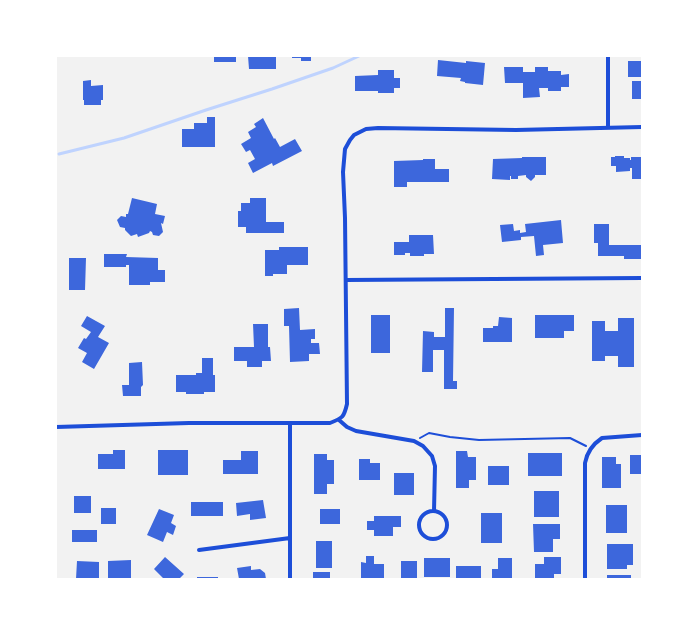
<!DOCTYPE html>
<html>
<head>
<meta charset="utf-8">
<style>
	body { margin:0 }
	#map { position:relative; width:698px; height:635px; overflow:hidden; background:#f2f2f2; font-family:Commissioner,sans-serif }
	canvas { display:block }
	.frame { position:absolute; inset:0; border:57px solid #fff; pointer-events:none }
</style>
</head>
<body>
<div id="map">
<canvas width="698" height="635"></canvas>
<div class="frame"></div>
</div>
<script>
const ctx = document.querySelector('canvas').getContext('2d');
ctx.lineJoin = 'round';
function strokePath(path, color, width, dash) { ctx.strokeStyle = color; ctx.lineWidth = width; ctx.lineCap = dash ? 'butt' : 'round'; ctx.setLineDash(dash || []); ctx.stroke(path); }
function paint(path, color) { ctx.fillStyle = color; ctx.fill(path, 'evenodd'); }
const stream = new Path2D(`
	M59 154 124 138 206 110 272 89 333 68 359 56`);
const building = new Path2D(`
	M214 56H236V62H214Z
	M248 56H276V69H249Z
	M292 56H311V61H301V58H292Z
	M438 60 466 63V61L485 63 483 85 465 83V82L460 81 461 78 437 76Z
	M628 61H642V77H628Z
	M504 67H523V72H535V67H548V71H561V75L569 74V87H561V91H548V88H539L540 97 523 98V83H505Z
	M378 70H394V78H400V88H394V93H378V91H355V76L378 75Z
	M91 80V86L103 85V100H101V105H84V100H83V81Z
	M632 81H642V99H632Z
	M207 117H215V147H182V129H194V123H207Z
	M263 118 274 139 275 138 280 147 295 139 302 151 273 166 272 163 253 173 248 163 255 159 250 150 246 152 241 144 251 138 248 132 256 127 254 124Z
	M615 156H624V158H630V160H631V157H642V179H632V168H630V171L616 172V166H611V157H615Z
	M522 157H546V175H535V177L531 181 526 177V175L518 176V179H511V176H510V180L492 179 493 159 522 158Z
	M423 159H435V169H449V182H407V187H394V161L423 160Z
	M132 198 157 204 155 214 165 216 163 224 161 223 163 232 159 236 153 235 152 232 150 231 149 233 138 237 137 234 131 236 125 230V228L120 227 117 220 121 216 126 217V214H128Z
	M250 198H266V222H284V233H246V227H238V211H241V203H250Z
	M561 220 563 243 543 245 544 255 536 256 534 236 521 237V240L502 242 500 225 513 224 514 231 520 230V233L526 232 525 224Z
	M594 224H609V245H642L641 259H624V256H598V243H594Z
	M409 235H433L434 254H424V256H410V253H405V255H394V242H409Z
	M279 247H308V265H287V274H273V276H265V250H279Z
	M104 254H127L126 257 158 258V270H165V282H150V285H129V265H126V267H104Z
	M69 258H86L85 290H69Z
	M299 308 300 330 315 329V339H311V343H319L320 354H309V361L290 362 289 326H284V309Z
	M445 308H454L453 381H457V389H444V350H433V372H422L423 331 434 332V337H445Z
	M371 315H390V353H371Z
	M535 315H574V331H564V338H535Z
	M87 316 105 326 98 337 109 343 94 369 82 362 87 353 78 348 84 338 86 339 91 332 81 326Z
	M499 317 512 318V342H483V328H493V326H498Z
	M618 318H634V367H618V356H605V361H592V321H605V331H618Z
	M253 324H268V347H270L271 361H262V367H247V361H234V347H254Z
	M202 358H213V375H215V392H204V394H186V392H176V375H196V373H202Z
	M142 362 143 385 141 387V396H123L122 385H129V363Z
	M113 450H125V469H98V454H113Z
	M158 450H188V475H158Z
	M241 451H258V474H223V460H241Z
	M456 451H467L468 457H476V480H469V488H456Z
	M528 453H562V476H528Z
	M314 454H327V460H334V484H327V494H314Z
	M630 455H642V474H630Z
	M602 457H616V464H621V488H602Z
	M359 459H370V463H380V480H359Z
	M488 466H509V485H488Z
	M394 473H414V495H394Z
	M534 491H559V517H534Z
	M74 496H91V513H74Z
	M263 500 266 518 250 520V514L237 516 236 503Z
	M191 502H223V516H191Z
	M606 505H627V533H606Z
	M101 508H116V524H101Z
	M159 509 174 515 171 523 176 526 173 535 167 532 163 542 147 535Z
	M320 509H340V524H320Z
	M481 513H502V543H481Z
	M374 516H401V527H393V536H374V530H367V521H374Z
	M533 524H560V539H553V552H534Z
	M72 530H97V542H72Z
	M316 541H332V568H316Z
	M607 544H633V565H627V569H607Z
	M366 556H374V564H384V579H361V562L366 563Z
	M165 557 184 574 179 579H164L154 569Z
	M544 557H561V574H554V579H535V564H544Z
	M424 558H450V577H424Z
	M498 558H512V579H492V569H498Z
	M131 560V578H108V561Z
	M77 561 99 562V579H76Z
	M401 561H417V579H401Z
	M251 566V570L260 569 265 573 266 579H239L237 568Z
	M456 566H481V579H456Z
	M313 572H330V579H313Z
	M607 575H631V579H607Z
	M197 577H218V579H197Z`);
const path = new Path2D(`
	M420 438 429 433 450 437 479 440 570 438 586 446`);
const minor = new Path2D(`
	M608 56V128
	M346 280 642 278
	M339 420 347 427 356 431 414 441 423 446 432 456 435 466 434 511
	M290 423V579
	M56 427 189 423H330C343 418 344 417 347 404L345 218 343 172 345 149 350 140 354 135 366 129 378 128 516 130 642 127
	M419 525a14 14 0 1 1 28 0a14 14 0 1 1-28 0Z
	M199 550 290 538
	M585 579V463C587 452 593 444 602 438L642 435`);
strokePath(stream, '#bfd3fe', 3);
paint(building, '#3d67dc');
strokePath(path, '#1d4ed8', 2);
strokePath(minor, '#1d4ed8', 4);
</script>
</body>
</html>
